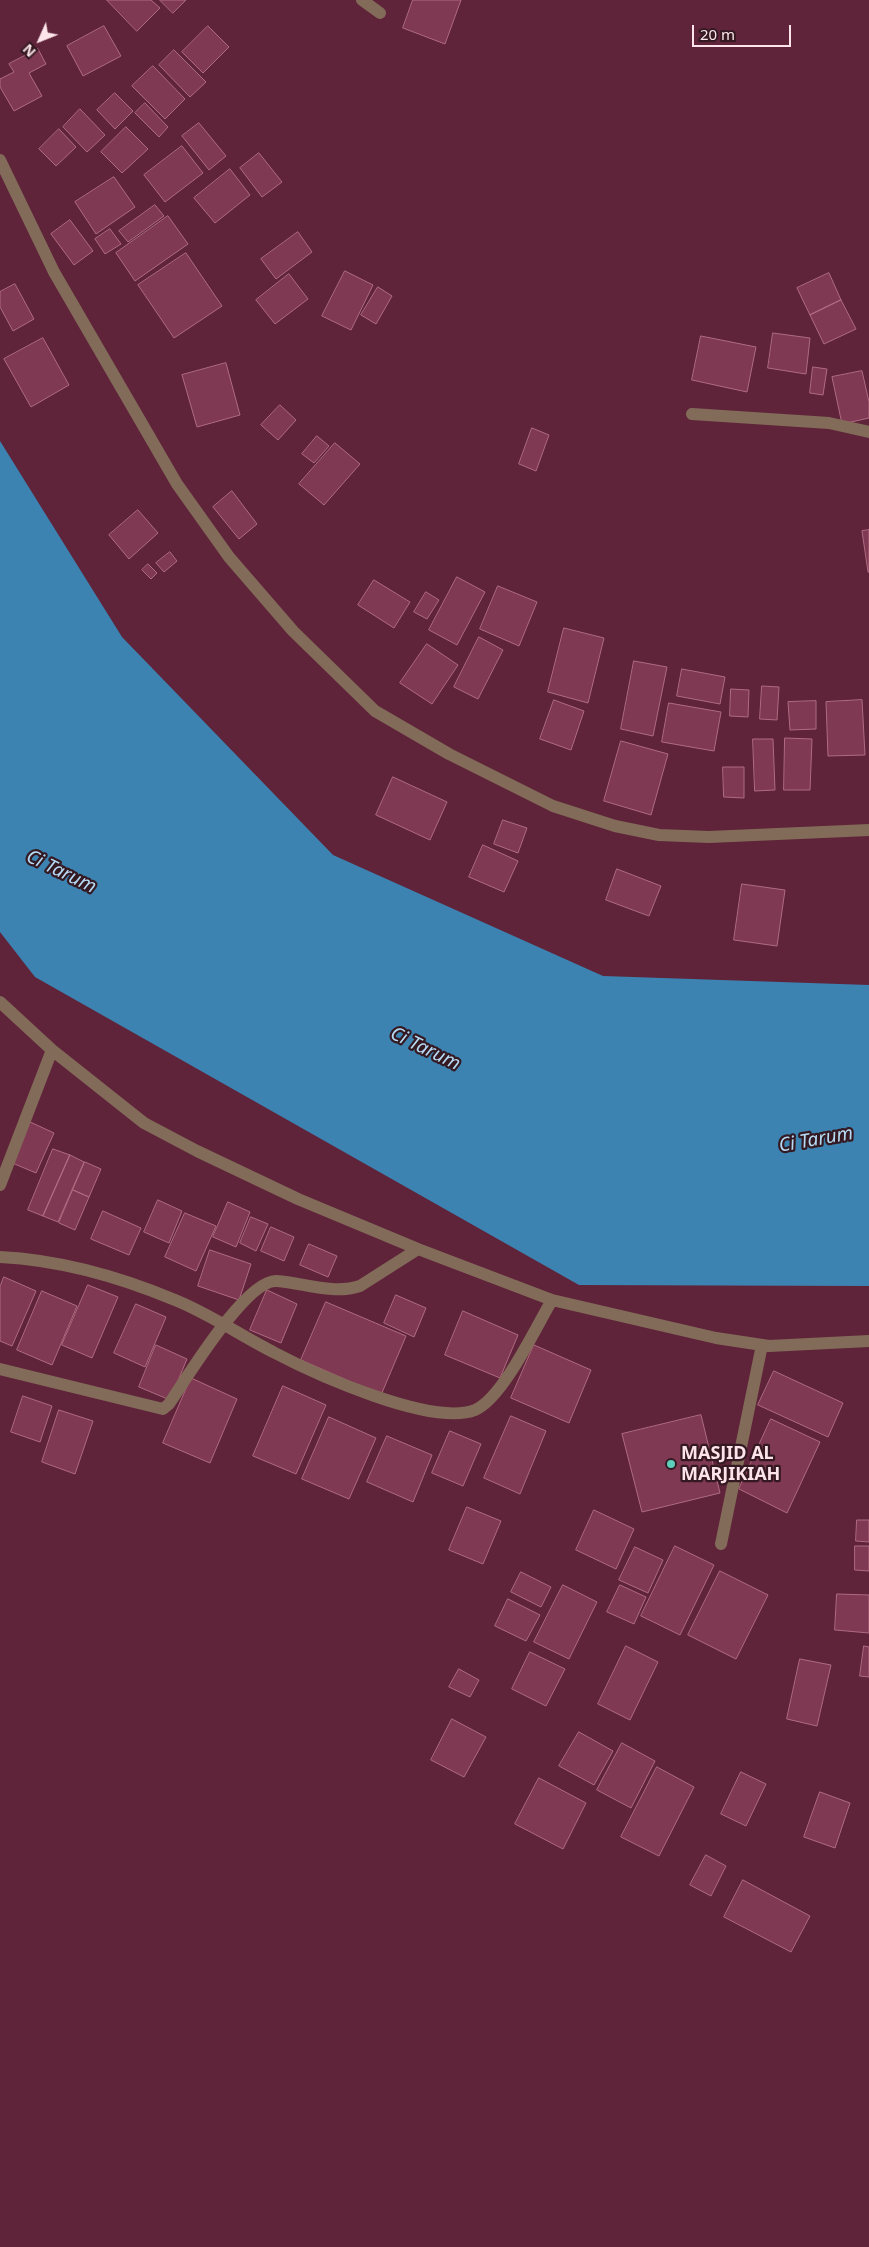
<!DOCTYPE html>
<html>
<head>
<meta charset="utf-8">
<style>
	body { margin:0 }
	#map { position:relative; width:869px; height:2247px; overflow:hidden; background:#5f243a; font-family:"Noto Sans",sans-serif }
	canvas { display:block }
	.north { position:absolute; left:15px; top:15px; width:50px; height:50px; -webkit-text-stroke:4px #341922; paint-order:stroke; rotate:226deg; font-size:14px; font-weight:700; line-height:20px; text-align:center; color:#fce4ea }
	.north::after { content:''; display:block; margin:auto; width:18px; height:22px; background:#fce4ea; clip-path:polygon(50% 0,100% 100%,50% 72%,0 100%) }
	.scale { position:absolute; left:692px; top:25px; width:99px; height:22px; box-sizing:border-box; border:2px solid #fce4ea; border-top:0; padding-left:6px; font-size:15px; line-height:18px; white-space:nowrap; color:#fce4ea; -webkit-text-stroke:4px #341922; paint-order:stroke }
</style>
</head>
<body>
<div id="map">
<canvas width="869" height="2247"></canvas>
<div class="north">N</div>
<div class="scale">20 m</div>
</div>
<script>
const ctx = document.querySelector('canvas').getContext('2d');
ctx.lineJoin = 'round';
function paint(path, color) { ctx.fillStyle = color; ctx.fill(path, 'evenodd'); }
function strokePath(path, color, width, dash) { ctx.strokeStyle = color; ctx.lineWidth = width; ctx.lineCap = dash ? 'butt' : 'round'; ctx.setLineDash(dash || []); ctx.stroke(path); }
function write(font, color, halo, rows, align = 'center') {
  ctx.font = font + ' "Noto Sans",sans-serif'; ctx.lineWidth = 4.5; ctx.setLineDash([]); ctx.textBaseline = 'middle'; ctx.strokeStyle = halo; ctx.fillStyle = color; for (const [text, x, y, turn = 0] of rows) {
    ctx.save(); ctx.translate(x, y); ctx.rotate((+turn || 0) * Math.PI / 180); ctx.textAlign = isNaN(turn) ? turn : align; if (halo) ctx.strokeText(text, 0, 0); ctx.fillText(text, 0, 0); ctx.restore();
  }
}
const water = new Path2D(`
	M0 441 122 637 333 855 603 976 869 985V1286L579 1285 35 977 0 932Z`);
const building = new Path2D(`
	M107 0H151L160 8 137 31Z
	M160 0H186L173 13Z
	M413 0H461L445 44 403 28Z
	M104 26 121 56 83 76 67 46Z
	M208 26 229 47 203 73 182 52Z
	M38 49 46 64 29 73 42 96 14 111 0 87V79L14 72 9 64Z
	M174 50 206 82 190 97 159 65Z
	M153 66 185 99 165 119 132 86Z
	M115 93 133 111 115 129 97 110Z
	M145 103 168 127 159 137 135 113Z
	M80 109 105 135 87 152 63 127Z
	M199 123 226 156 209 170 182 136Z
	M126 127 148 149 122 173 101 152Z
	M59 129 76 147 56 166 39 149Z
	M182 146 203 173 165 202 144 175Z
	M259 153 282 182 262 197 240 168Z
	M230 169 250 195 215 223 194 198Z
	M114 177 135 207 96 234 75 202Z
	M155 205 164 216 128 242 119 231Z
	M168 216 188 244 135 281 116 253Z
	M70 220 93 251 74 265 51 234Z
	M110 229 121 244 105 254 95 239Z
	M298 232 312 252 276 279 261 259Z
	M186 253 222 306 174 338 138 285Z
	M345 271 373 285 351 330 322 316Z
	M829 273 841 300 810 315 797 288Z
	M289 274 308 299 275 324 256 300Z
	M15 284 34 319 13 331 0 307V292Z
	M378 287 392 296 376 324 361 315Z
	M841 300 856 329 824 344 810 315Z
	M773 333 810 338 806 374 768 368Z
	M701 336 756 347 747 392 692 380Z
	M43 338 69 385 31 407 4 359Z
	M226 363 240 415 197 427 182 375Z
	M813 367 827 369 823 395 810 393Z
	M862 371 869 402V418L842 424 832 377Z
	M280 405 296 420 278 440 261 425Z
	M532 428 549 435 536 471 519 464Z
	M317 436 329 446 314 463 302 454Z
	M335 443 360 464 324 505 299 484Z
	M232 491 257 524 239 539 213 507Z
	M138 510 158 533 129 559 109 535Z
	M869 530V572H868L862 531Z
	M170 552 177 561 164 572 156 563Z
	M148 564 157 573 151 579 142 570Z
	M457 577 485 592 457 645 429 630Z
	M374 580 410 602 394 628 358 605Z
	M498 586 537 602 519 646 480 629Z
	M426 592 439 600 427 619 414 612Z
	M564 628 604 638 588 703 548 692Z
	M479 637 503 650 478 699 454 687Z
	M427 644 458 665 432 704 400 683Z
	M634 661 667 667 653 736 621 729Z
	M682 669 725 677 720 704 677 696Z
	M762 686 779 687 777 720 760 719Z
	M731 689 749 690 748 717 730 716Z
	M554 700 584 711 571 750 540 739Z
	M862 700 865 755 828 756 826 702Z
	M816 701V729L790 730 788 702Z
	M669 703 721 712 714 751 662 742Z
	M785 738 812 739 810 790H784Z
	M753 739H773L775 790 755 791Z
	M621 741 668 754 651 815 604 801Z
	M723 767H744V798L724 797Z
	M393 777 447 802 430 840 376 815Z
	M503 820 527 828 518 853 494 844Z
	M483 845 518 861 504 892 469 877Z
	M617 869 661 886 649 916 606 900Z
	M742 884 785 890 777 946 734 940Z
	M28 1121 54 1133 36 1173 10 1162Z
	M53 1149 70 1155 43 1216 28 1210Z
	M70 1155 84 1162 58 1222 43 1216Z
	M85 1162 101 1169 89 1197 73 1190Z
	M73 1190 89 1197 75 1230 59 1223Z
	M158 1200 182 1211 169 1243 144 1232Z
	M228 1202 250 1212 236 1247 213 1237Z
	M103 1211 141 1228 129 1255 91 1239Z
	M185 1213 216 1226 196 1271 165 1257Z
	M251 1217 268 1224 256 1251 240 1243Z
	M271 1227 294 1237 284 1261 261 1251Z
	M309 1244 337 1256 328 1277 300 1265Z
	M210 1250 251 1264 239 1300 198 1286Z
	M4 1277 36 1291 12 1346 0 1341V1287Z
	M88 1285 118 1297 92 1358 62 1345Z
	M267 1290 297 1304 281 1343 250 1330Z
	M42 1291 77 1306 52 1365 17 1350Z
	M396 1295 426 1308 414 1337 384 1323Z
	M326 1302 406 1336 381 1395 301 1360Z
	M136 1304 166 1317 145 1367 114 1353Z
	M463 1311 518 1335 500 1378 445 1355Z
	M156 1345 187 1359 170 1400 139 1387Z
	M534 1345 591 1370 569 1423 511 1398Z
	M774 1371 843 1403 828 1437 758 1405Z
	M191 1378 237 1399 210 1463 163 1443Z
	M283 1386 326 1405 296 1474 253 1456Z
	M23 1396 52 1406 40 1442 11 1432Z
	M59 1410 93 1421 75 1474 42 1462Z
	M701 1415 720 1493 642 1512 622 1434Z
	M511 1416 546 1431 520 1494 484 1478Z
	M329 1417 376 1438 349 1499 302 1479Z
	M771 1419 820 1442 787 1513 739 1489Z
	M450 1431 481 1444 463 1486 432 1473Z
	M387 1436 432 1455 413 1502 367 1482Z
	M467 1507 501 1521 483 1564 449 1550Z
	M594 1510 634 1529 616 1569 576 1550Z
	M857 1520H869V1542L856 1541Z
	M675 1546 714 1565 680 1635 641 1616Z
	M855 1546H869V1571L855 1570Z
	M635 1547 663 1560 648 1593 619 1580Z
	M720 1571 768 1595 736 1659 688 1635Z
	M521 1572 551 1587 541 1607 511 1592Z
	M563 1585 597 1602 569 1659 534 1642Z
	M620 1585 646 1597 634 1624 607 1612Z
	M837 1594 869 1595V1633L835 1630Z
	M508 1599 540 1615 526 1641 495 1626Z
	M626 1646 658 1662 630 1720 598 1704Z
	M864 1646 869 1647V1677L860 1676Z
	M530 1652 565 1669 546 1706 512 1689Z
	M800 1659 831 1665 817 1726 787 1719Z
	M459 1669 479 1680 470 1697 449 1687Z
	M452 1719 486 1737 464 1777 431 1760Z
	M579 1732 613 1751 594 1785 559 1766Z
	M622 1743 655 1761 631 1808 597 1790Z
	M657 1767 694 1787 659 1856 621 1837Z
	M741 1772 766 1784 746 1826 721 1814Z
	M539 1778 586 1803 563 1849 515 1824Z
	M820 1792 850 1803 835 1848 804 1837Z
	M706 1855 726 1866 711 1896 690 1885Z
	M743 1880 810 1916 791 1952 724 1917Z`);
const minor = new Path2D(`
	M362 0 380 13
	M0 160 54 272 177 484 229 557 293 631 375 711 449 754 553 806 615 826 659 835 709 837 869 830
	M692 414 829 423 869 432
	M0 1002 52 1050 144 1123 197 1151 298 1199 418 1249 552 1300 716 1338 769 1346 869 1341
	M0 1185 52 1050
	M0 1257C60 1260 120 1277 175 1300 210 1314 241 1336 275 1353 315 1374 432 1427 475 1410 503 1398 536 1327 552 1300
	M0 1369 163 1409 169 1404C186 1379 247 1278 277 1281 304 1283 333 1295 360 1286L418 1249
	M721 1544 762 1345`);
const markers = [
	[671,1464,5,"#5cceba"]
];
const poiNames = [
	["MASJID AL",681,1454],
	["MARJIKIAH",681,1475]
];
const waterNames = [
	["Ci Tarum",61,872,26],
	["Ci Tarum",425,1049,26],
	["Ci Tarum",816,1140,-10]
];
paint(water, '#3d83b1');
paint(building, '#7f3952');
strokePath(building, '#af6b80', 1);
strokePath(minor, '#836b59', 12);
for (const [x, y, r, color] of markers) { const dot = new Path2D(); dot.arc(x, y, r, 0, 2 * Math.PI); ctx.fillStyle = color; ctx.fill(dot); strokePath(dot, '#341922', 2); }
write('bold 18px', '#fce4ea', '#341922', poiNames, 'left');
write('italic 19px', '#b6daf3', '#341922', waterNames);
</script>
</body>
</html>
